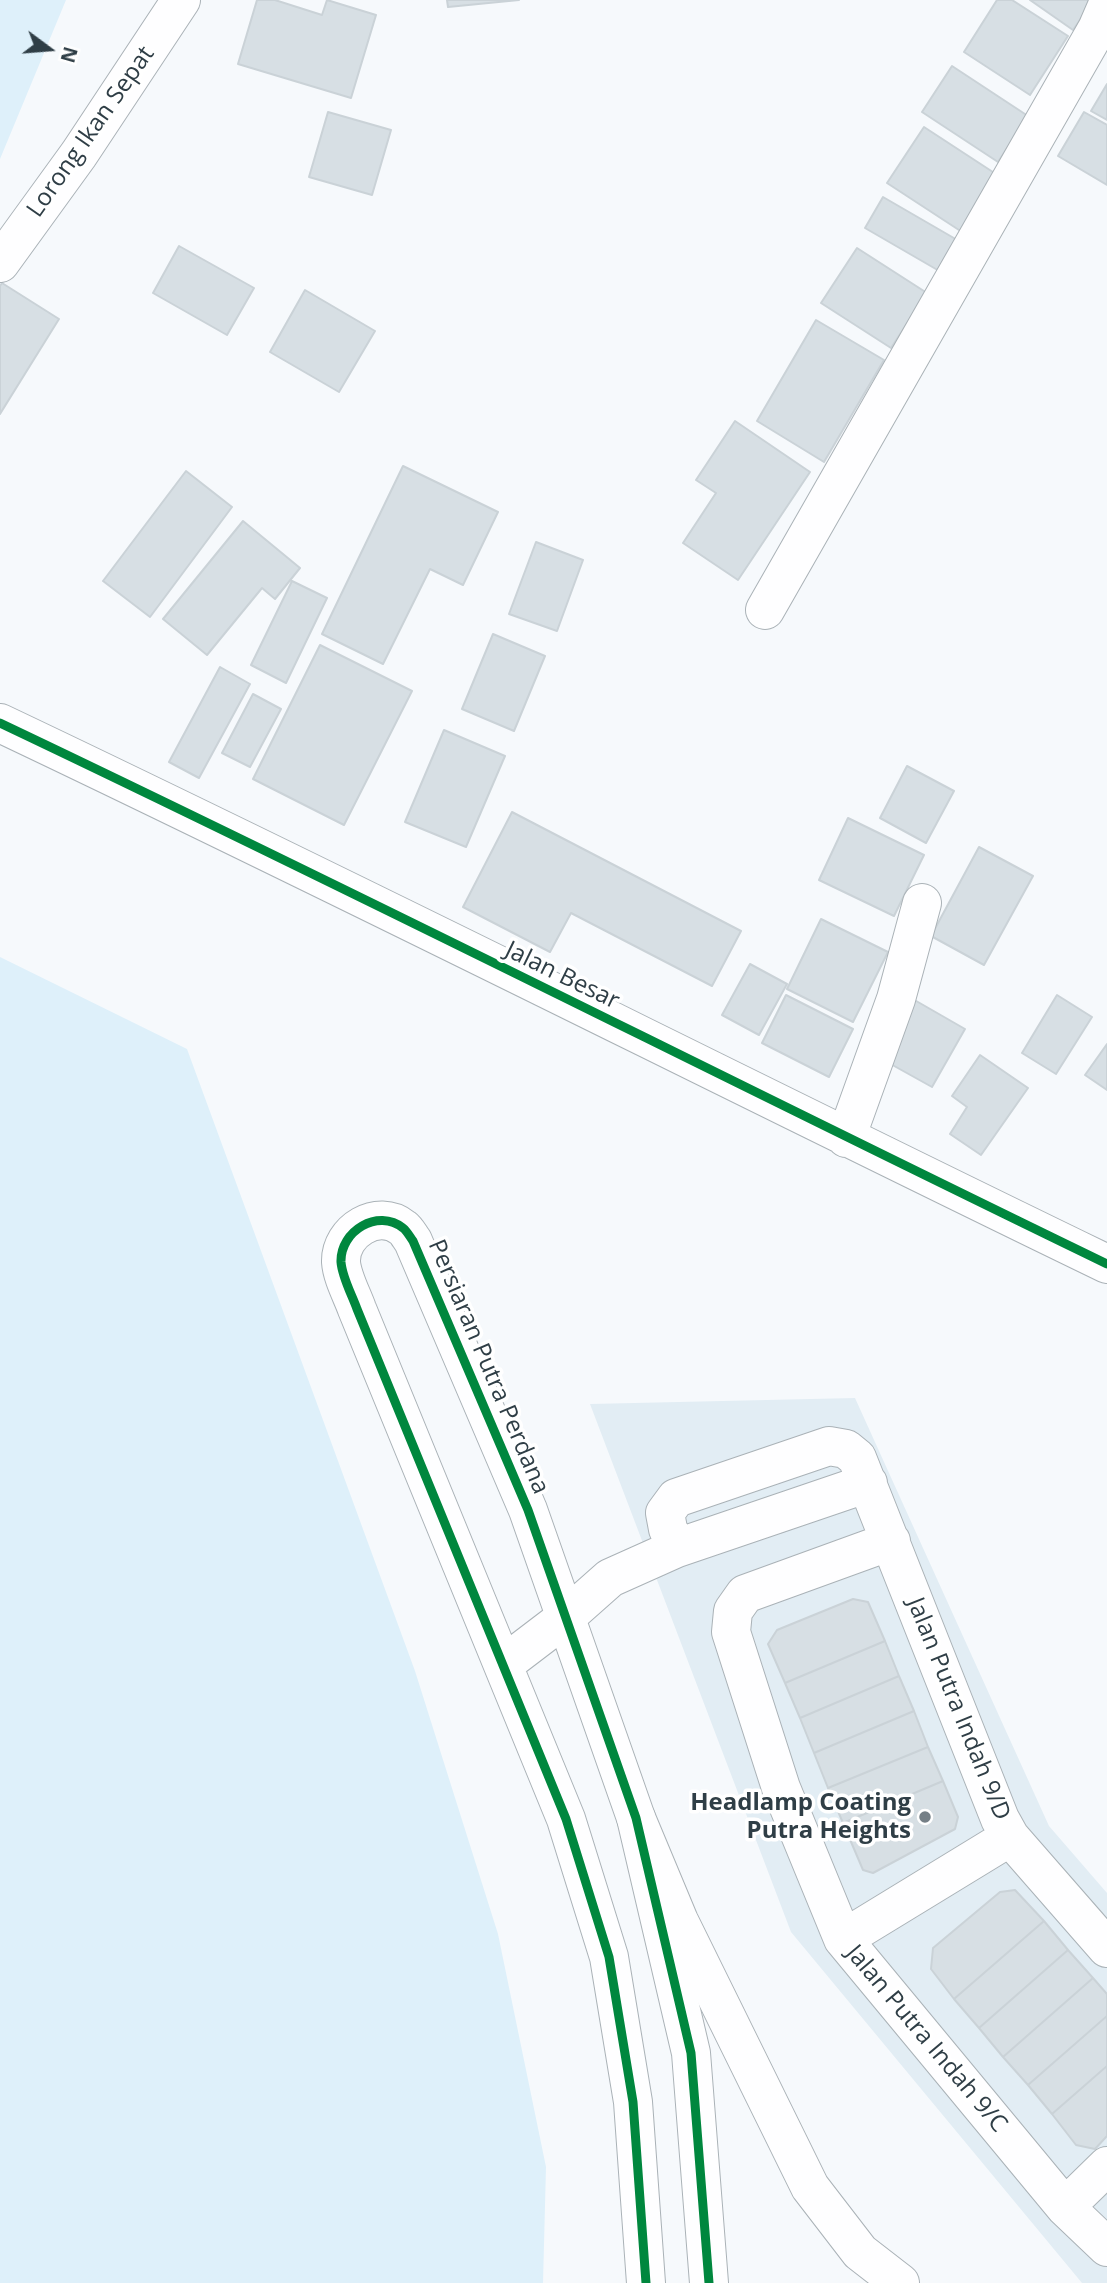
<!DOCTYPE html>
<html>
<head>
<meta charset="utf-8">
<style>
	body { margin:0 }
	#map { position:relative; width:1107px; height:2283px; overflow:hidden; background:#f6f9fc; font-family:"Open Sans",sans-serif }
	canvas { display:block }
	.north { position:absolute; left:14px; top:14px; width:70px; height:70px; -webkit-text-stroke:5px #fff; paint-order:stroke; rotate:106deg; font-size:19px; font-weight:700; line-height:28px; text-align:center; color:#2f3e46 }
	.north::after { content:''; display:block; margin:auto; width:24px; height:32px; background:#2f3e46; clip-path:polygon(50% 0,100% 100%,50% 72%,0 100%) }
</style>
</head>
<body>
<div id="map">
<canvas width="1107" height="2283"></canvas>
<div class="north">N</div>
</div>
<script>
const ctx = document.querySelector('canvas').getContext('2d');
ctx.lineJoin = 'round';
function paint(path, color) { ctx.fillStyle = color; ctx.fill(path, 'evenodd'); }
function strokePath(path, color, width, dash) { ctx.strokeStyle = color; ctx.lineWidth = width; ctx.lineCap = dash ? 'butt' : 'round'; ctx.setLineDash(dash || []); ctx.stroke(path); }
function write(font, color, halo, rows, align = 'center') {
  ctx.font = font + ' "Open Sans",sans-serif'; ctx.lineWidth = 7; ctx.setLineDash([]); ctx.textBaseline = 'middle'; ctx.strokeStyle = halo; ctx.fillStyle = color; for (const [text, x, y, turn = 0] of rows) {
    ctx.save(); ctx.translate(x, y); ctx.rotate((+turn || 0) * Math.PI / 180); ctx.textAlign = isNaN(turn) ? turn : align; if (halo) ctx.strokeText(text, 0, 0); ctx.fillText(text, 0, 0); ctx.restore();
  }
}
const built = new Path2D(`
	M855 1398 1049 1826 1107 1893V2283H1082L791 1932 590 1404Z`);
const green = new Path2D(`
	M0 0H66L0 159Z
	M0 957 187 1049 415 1671 498 1934 546 2167 543 2283H0Z`);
const building = new Path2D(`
	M257 0H275L322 15 327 0 376 15 351 98 238 64Z
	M447 0H519L448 7Z
	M997 0H1012L1068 36 1030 95 964 52Z
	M1030 0H1094L1073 30Z
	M952 66 1028 116 998 162 922 112Z
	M1107 84V120L1091 111Z
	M328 112 391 130 372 195 309 177Z
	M1084 112 1107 125V185L1058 156Z
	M924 127 999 176 962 232 887 183Z
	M883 197 959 241 941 272 865 228Z
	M179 246 254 288 227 335 153 293Z
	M857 248 927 293 891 348 821 303Z
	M2 283 59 319 0 414V286Z
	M305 290 375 331 339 392 270 352Z
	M816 320 884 360 824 462 757 421Z
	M735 421 810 472 738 580 683 543 716 493 696 480Z
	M403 466 498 512 463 585 430 569 383 664 322 634Z
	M186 471 232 507 150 617 103 581Z
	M243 521 300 568 275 599 262 588 207 655 163 619Z
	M536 542 583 560 557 631 509 614Z
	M292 581 327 598 286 683 251 665Z
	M493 634 545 656 514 731 462 709Z
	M320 645 412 691 344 825 253 779Z
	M220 667 250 684 199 778 169 762Z
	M253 694 281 709 250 767 222 753Z
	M444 730 505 756 466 847 405 822Z
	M907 766 954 791 926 843 880 818Z
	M512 812 741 931 712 986 571 913 550 952 463 907Z
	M848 818 924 855 894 916 819 880Z
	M979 847 1033 876 984 965 931 936Z
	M821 919 888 952 853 1022 787 989Z
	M750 964 787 984 759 1035 722 1015Z
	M786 995 853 1029 829 1077 762 1043Z
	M1057 995 1092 1017 1056 1074 1022 1053Z
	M911 998 965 1029 932 1087 878 1057Z
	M1107 1044V1090L1085 1075Z
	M980 1055 1028 1088 981 1155 950 1134 967 1107 952 1096Z
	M853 1599 868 1602 885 1641 785 1683 768 1644 777 1630Z
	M885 1641 899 1676 800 1718 785 1683Z
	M899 1676 914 1711 814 1753 800 1718Z
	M914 1711 928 1747 828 1788 814 1753Z
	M928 1747 943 1781 843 1823 828 1788Z
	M943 1781 958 1817 955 1829 873 1873 863 1870 843 1823Z
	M1015 1890 1044 1921 954 1999 931 1969 933 1948 1000 1892Z
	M1044 1921 1068 1950 979 2028 954 1999Z
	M1068 1950 1093 1978 1003 2057 979 2028Z
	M1093 1978 1107 1994V2016L1028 2085 1003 2057Z
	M1107 2016V2066L1052 2114 1028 2085Z
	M1107 2066V2136L1095 2149 1076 2145 1052 2114Z`);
const minor = new Path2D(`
	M0 263 79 154 181 0
	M765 610 1097 29 1107 6
	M0 723C371 899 737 1085 1107 1264
	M846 1138 896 999 922 903
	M891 1541 745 1594 733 1611 731 1632 781 1788 843 1939 1065 2207 1107 2247
	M677 1548 668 1529 665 1513 676 1498 829 1446 846 1449 857 1458 1000 1819 1010 1837 1107 1948
	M503 1665 566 1617 610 1578 677 1548 868 1483
	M843 1939 1010 1837
	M1065 2207 1107 2166
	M646 2283 633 2102 609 1957 566 1819 357 1309C352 1295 342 1277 341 1262 340 1231 378 1208 403 1228 407 1231 410 1237 413 1241L528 1510 636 1818 691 2053 709 2283`);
const major = new Path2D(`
	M636 1818 679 1921 810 2187 860 2252 900 2283`);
const cycleway = new Path2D(`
	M0 723C371 899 737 1085 1107 1264
	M646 2283 633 2102 609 1957 566 1819 357 1309C352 1295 342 1277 341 1262 340 1231 378 1208 403 1228 407 1231 410 1237 413 1241L528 1510 636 1818 691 2053 709 2283`);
const markers = [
	[925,1817,7,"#757f86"]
];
const streetNames = [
	["Lorong Ikan Sepat",91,132,-55],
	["Jalan Besar",562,976,26],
	["Persiaran Putra Perdana",488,1367,67],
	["Jalan Putra Indah 9/D",958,1709,68],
	["Jalan Putra Indah 9/C",926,2039,50]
];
const poiNames = [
	["Headlamp Coating",911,1803],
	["Putra Heights",911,1831]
];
paint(built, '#e2edf4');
paint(green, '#def0fa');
paint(building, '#d7dfe4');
strokePath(building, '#cad2d7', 2);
strokePath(minor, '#aab2b7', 40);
strokePath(major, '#aab2b7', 40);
strokePath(minor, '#fefeff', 38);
strokePath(major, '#fefeff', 38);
strokePath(cycleway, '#00873e', 9);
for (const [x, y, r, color] of markers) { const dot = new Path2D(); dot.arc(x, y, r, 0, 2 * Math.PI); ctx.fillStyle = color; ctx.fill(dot); strokePath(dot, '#fff', 2.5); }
write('24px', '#2f3e46', '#fff', streetNames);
write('bold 24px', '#2f3e46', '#fff', poiNames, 'right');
</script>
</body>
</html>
